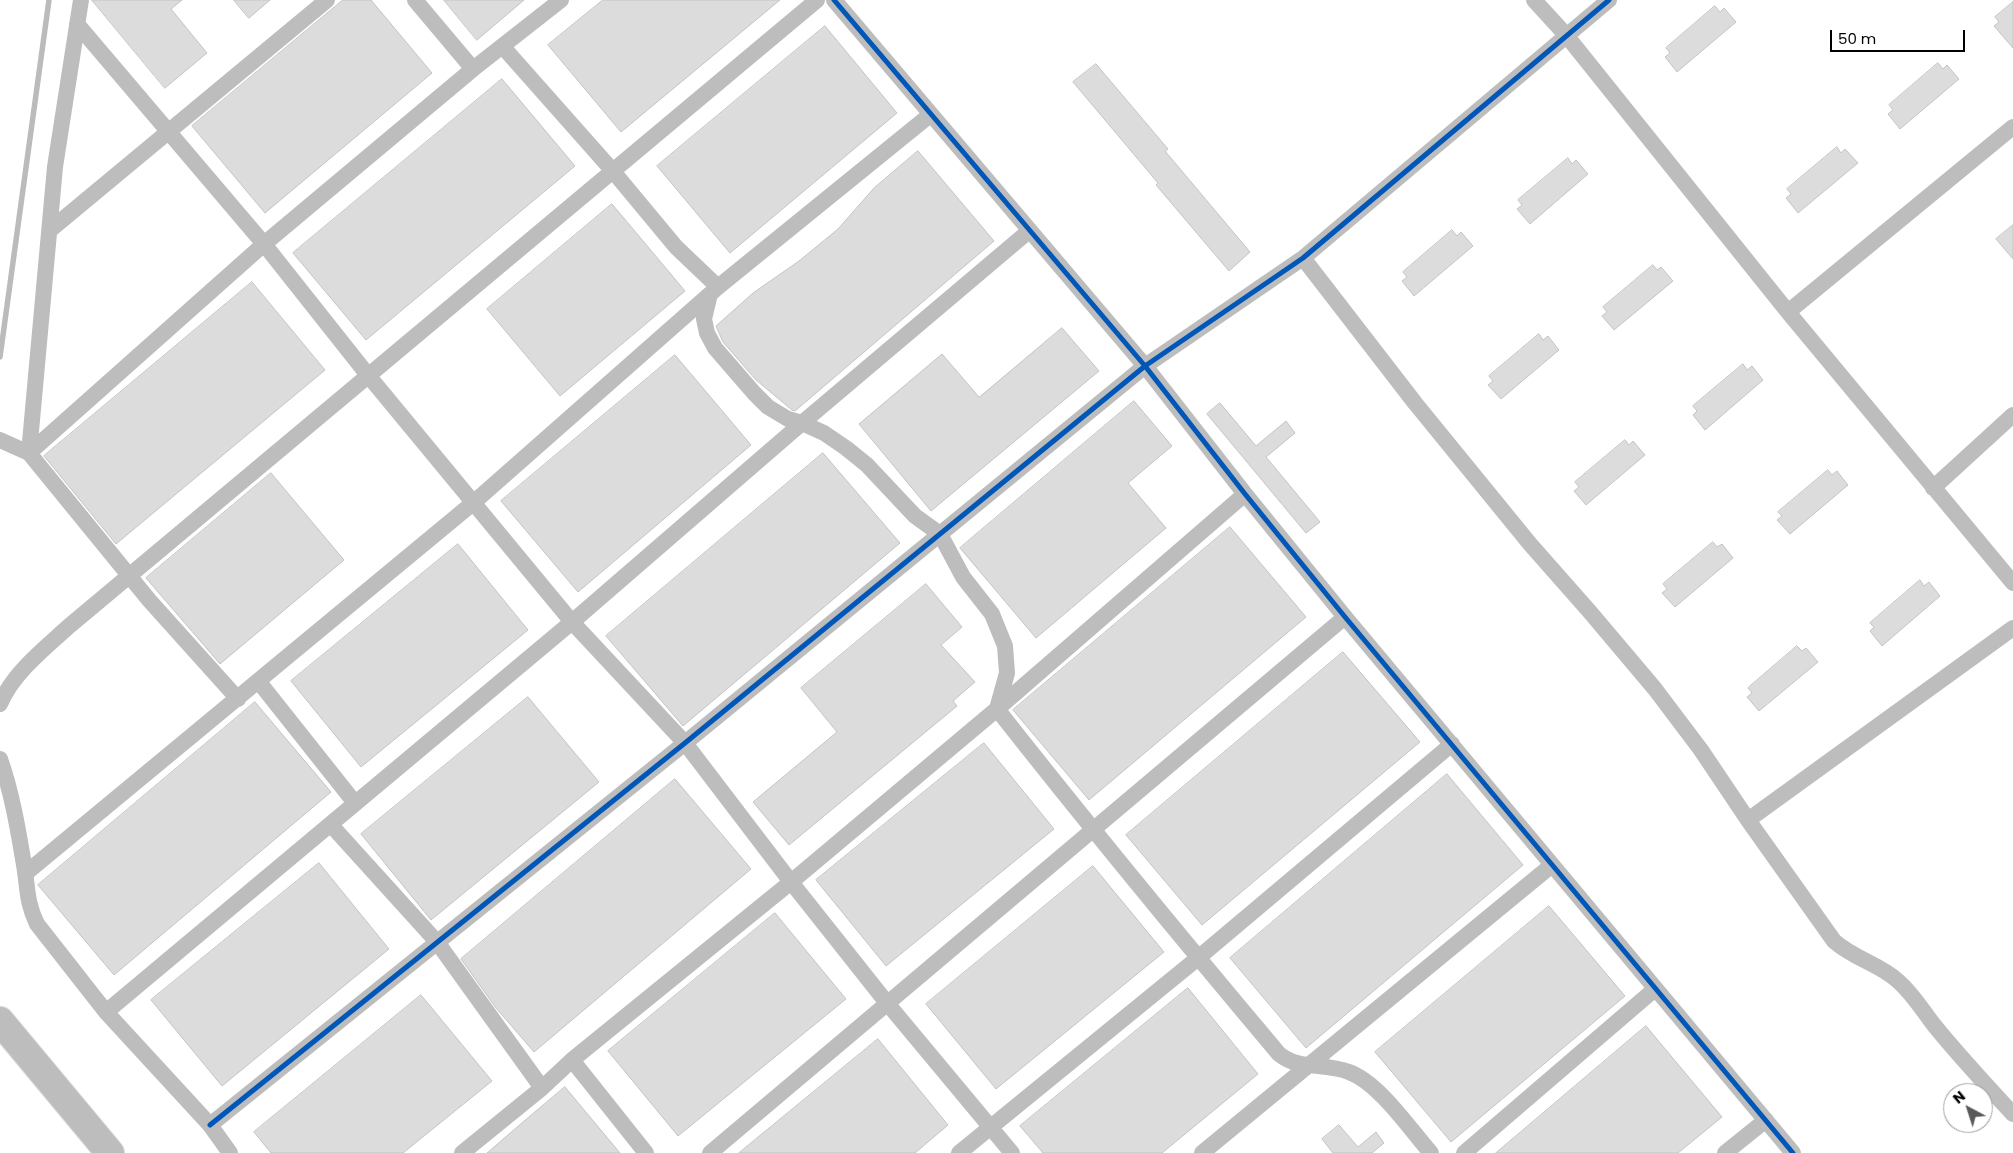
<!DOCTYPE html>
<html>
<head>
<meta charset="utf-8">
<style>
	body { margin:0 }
	#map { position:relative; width:2013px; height:1153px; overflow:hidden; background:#fff; font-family:Poppins,sans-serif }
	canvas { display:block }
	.north { position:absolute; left:1943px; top:1083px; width:50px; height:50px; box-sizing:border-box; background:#fff; border:1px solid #999; border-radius:50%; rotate:320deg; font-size:14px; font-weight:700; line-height:20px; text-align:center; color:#000 }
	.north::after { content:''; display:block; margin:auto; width:18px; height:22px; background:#595959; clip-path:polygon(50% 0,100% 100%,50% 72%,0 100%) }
	.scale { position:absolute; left:1830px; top:30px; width:135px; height:22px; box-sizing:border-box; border:2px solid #000; border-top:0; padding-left:6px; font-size:15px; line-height:18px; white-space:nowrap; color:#000; -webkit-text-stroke:4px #fff; paint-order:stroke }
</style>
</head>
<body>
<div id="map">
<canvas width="2013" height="1153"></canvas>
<div class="north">N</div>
<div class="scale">50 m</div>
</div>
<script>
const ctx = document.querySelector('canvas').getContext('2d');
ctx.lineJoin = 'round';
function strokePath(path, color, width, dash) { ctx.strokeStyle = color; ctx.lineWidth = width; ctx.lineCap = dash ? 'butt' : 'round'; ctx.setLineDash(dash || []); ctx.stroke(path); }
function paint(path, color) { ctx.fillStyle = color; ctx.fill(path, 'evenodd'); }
const stream = new Path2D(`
	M0 357 49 0`);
const building = new Path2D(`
	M92 0H182L171 9 207 53 165 88Z
	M234 0H270L249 18Z
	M343 0H371L432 73 265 213 192 126Z
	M444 0H524L477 40Z
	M603 0H780L621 132 548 45Z
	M2013 2V48L1994 26 1999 22 1995 17Z
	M1715 6 1720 12 1724 8 1736 22 1677 72 1665 57 1670 53 1666 48Z
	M825 26 897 113 730 253 657 166Z
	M1938 63 1943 69 1947 65 1959 79 1900 129 1888 114 1893 110 1889 105Z
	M1096 64 1168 149 1165 151 1250 252 1229 271 1156 185 1158 183 1073 82Z
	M502 79 575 166 366 340 293 253Z
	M1837 147 1841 153 1845 149 1858 163 1798 213 1786 198 1791 194 1787 189Z
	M918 151 994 241 795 411 792 410 756 380 723 342 716 326 753 293 799 261 838 229 874 188Z
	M1568 158 1572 164 1576 160 1588 174 1530 224 1517 209 1522 205 1518 200Z
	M612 204 685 291 560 396 487 309Z
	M2013 225V259L1996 239Z
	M1452 230 1457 236 1461 232 1473 246 1414 296 1402 281 1407 277 1403 272Z
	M1653 265 1657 270 1661 267 1673 281 1614 330 1602 316 1607 312 1603 307Z
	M252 282 325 370 116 544 44 456Z
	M1062 328 1099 371 931 511 859 424 942 354 979 397Z
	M1539 334 1543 340 1548 336 1559 350 1501 399 1488 385 1493 381 1489 376Z
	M675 355 751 445 578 592 501 501Z
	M1743 364 1747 370 1752 366 1763 380 1705 430 1693 415 1697 411 1693 406Z
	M1134 401 1172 446 1128 483 1166 528 1036 638 960 548Z
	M1220 403 1256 446 1286 421 1295 433 1266 457 1320 522 1306 533 1207 414Z
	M1625 440 1629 445 1633 441 1645 455 1586 505 1574 491 1579 487 1575 482Z
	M823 453 900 543 683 726 606 636Z
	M1828 470 1832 475 1837 471 1848 485 1790 534 1777 520 1782 516 1778 512Z
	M271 473 344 560 220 664 146 578Z
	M1230 527 1306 617 1089 800 1013 710Z
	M1713 542 1717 547 1722 544 1733 558 1675 607 1662 593 1667 589 1663 584Z
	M458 544 528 630 361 767 291 681Z
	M1920 580 1924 586 1929 582 1940 596 1882 646 1870 631 1874 627 1870 623Z
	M926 584 962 627 941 645 975 682 953 701 957 706 789 845 753 802 837 732 801 688Z
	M1797 646 1802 651 1806 648 1818 662 1759 711 1747 697 1752 693 1748 688Z
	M1343 652 1420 742 1202 925 1126 835Z
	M528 697 599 782 431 920 361 834Z
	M255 702 331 792 114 975 38 885Z
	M984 743 1054 829 886 966 816 880Z
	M1447 774 1523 865 1306 1048 1230 958Z
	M675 779 751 869 534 1052 496 1008 461 959Z
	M319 863 389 949 222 1086 151 1000Z
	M1093 866 1164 952 996 1089 926 1004Z
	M1549 906 1625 996 1451 1142 1375 1052Z
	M775 913 846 999 678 1136 608 1051Z
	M1188 988 1258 1074 1162 1153H1043L1020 1126Z
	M421 995 492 1081 403 1153H271L254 1132Z
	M1646 1026 1722 1117 1678 1153H1496Z
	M878 1039 948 1125 915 1153H739Z
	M565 1087 620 1153H487L523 1122Z
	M1339 1125 1358 1147 1376 1132 1384 1143 1372 1153H1333L1322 1139Z`);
const minor = new Path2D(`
	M81 0 55 167 29 453 264 244 473 69 561 0
	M415 0 473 69
	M834 0 1145 366 1245 494 1345 617 1793 1153
	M1534 0 1566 35 1788 312 2013 583
	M77 24 264 244 367 374 572 622 685 743 791 882 887 1003 1012 1153
	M503 47 612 170 676 247 718 287
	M50 230 327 0
	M1303 258 1415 403 1530 544 1590 612 1655 689 1701 750 1748 820 1834 941C1854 959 1880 964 1898 981 1913 994 1923 1011 1934 1025 1959 1056 1986 1085 2013 1114
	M710 294 704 319 707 333 715 348 754 393 768 407 788 419 802 423 824 433 846 448 867 465 915 516 940 534 963 577 992 614 1005 646 1007 673 997 709C1089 826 1183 940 1279 1054 1300 1071 1323 1062 1349 1072 1379 1083 1409 1128 1431 1153
	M1788 312 2013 127
	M0 440 29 453 149 600 238 699
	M1933 488 2013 415
	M259 682 355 803
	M0 704C13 673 44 649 68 627L817 0
	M0 759C12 793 18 829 24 865 28 888 26 901 37 924L106 1012 210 1125 230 1153
	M1748 820 2013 628
	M331 825 437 942 542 1088
	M26 873 473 503 718 287 930 115
	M106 1012 572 622 802 423 1029 231
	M572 1060 646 1153
	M210 1125 685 743 1145 366 1303 258 1609 0
	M462 1153 542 1088 572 1060 791 882 997 709 1245 494
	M710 1153 1345 617
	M959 1153 1198 958 1452 744
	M1202 1153 1552 865
	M1464 1153 1655 989
	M1725 1153 1766 1120`);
const trunk = new Path2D(`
	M0 1021 110 1153`);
const cycleway = new Path2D(`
	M834 0 1145 366 1245 494 1345 617 1793 1153
	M210 1125 685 743 1145 366 1303 258 1609 0`);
strokePath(stream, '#bbb', 5.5);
paint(building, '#dcdcdc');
strokePath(building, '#c4c4c4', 1);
strokePath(trunk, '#dbdbdb', 30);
strokePath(minor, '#bdbdbd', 16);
strokePath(trunk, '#bdbdbd', 28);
strokePath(cycleway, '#0057b8', 5);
</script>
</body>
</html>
